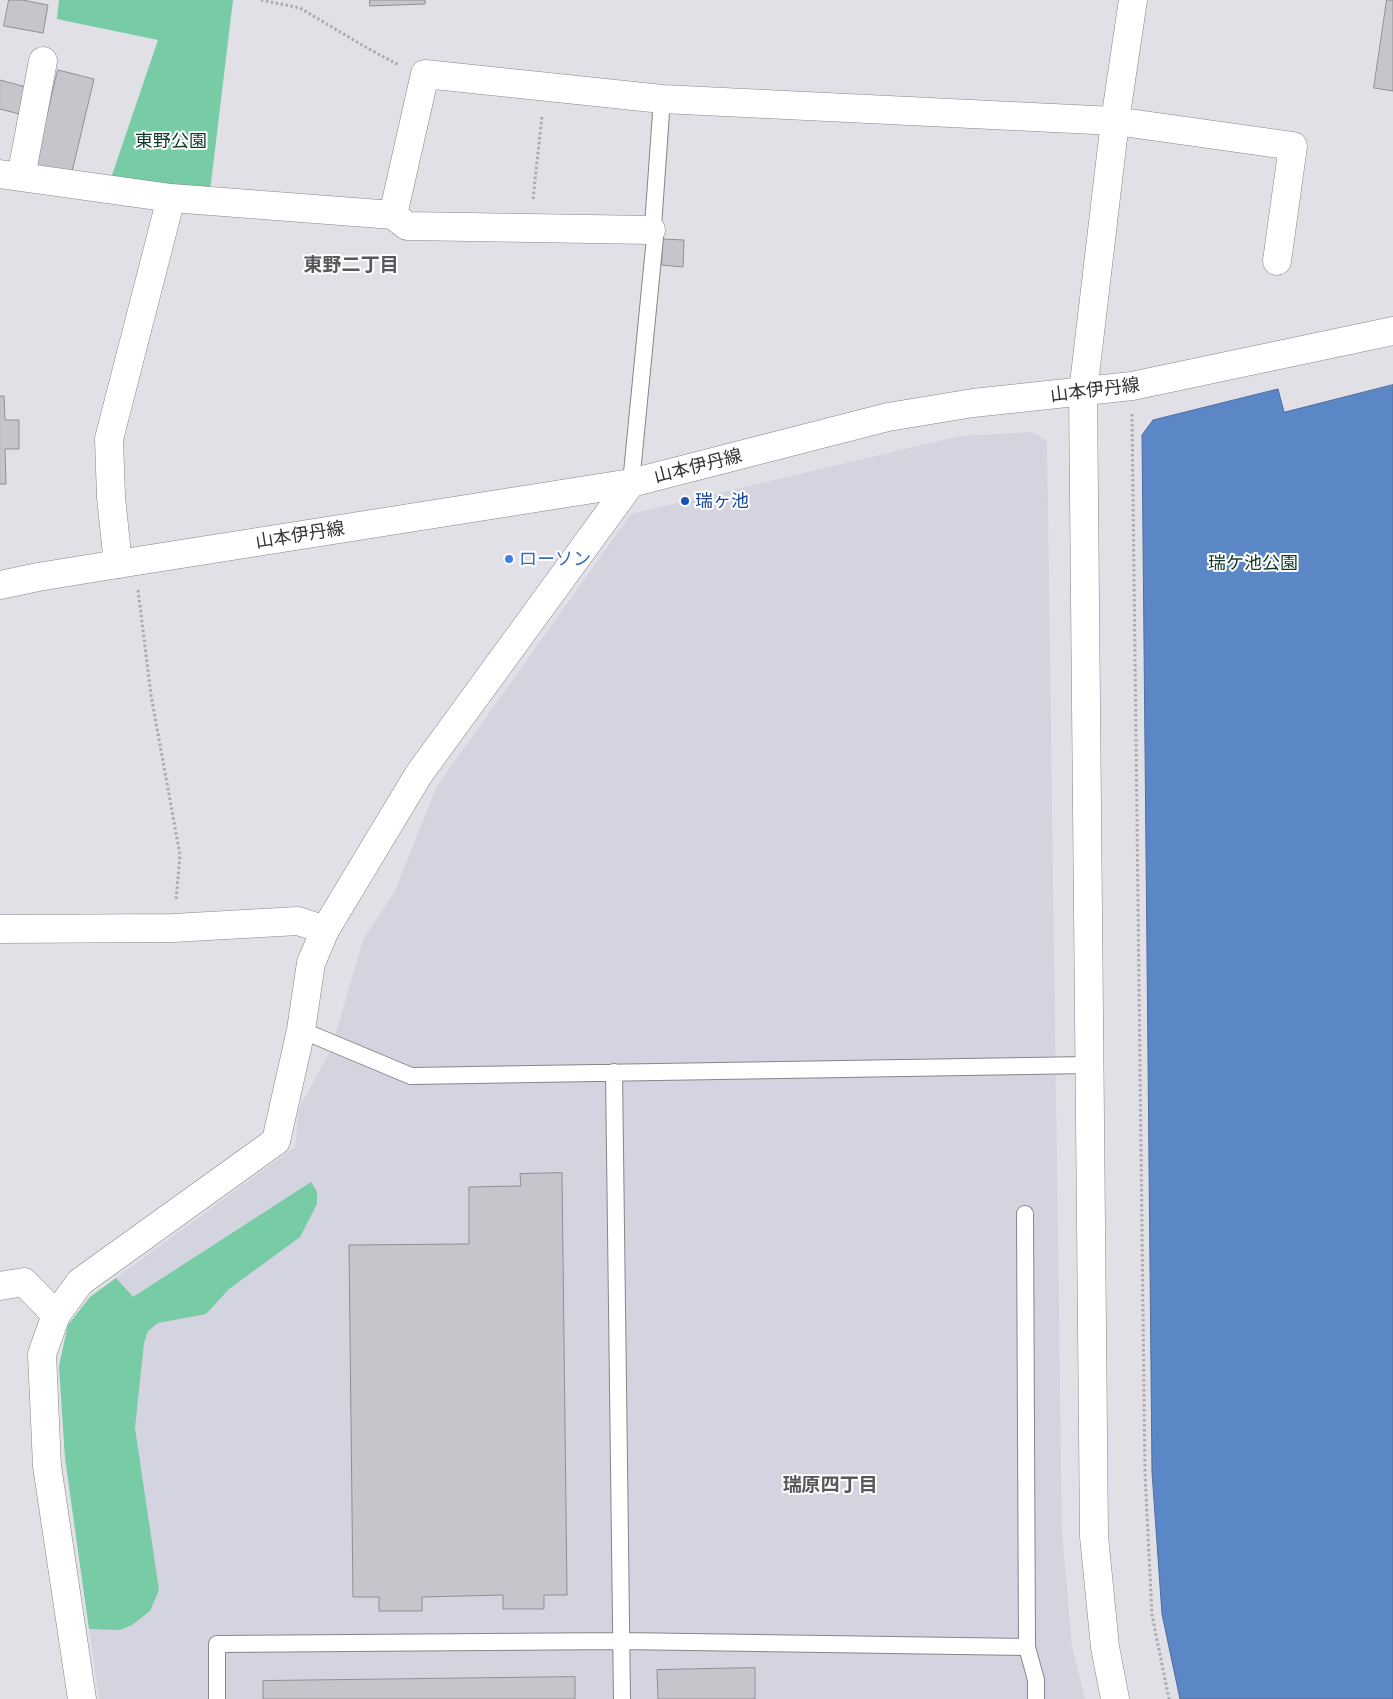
<!DOCTYPE html>
<html>
<head>
<meta charset="utf-8">
<style>
	body { margin:0 }
	canvas { display:block; background:#e0e0e6 }
</style>
</head>
<body>
<canvas width="1393" height="1699"></canvas>
<script>
const ctx = document.querySelector('canvas').getContext('2d');
ctx.lineJoin = 'round';
function paint(path, color) { ctx.fillStyle = color; ctx.fill(path, 'evenodd'); }
function strokePath(path, color, width, dash) { ctx.strokeStyle = color; ctx.lineWidth = width; ctx.lineCap = dash ? 'butt' : 'round'; ctx.setLineDash(dash || []); ctx.stroke(path); }
function write(font, color, halo, rows, align = 'center') {
  ctx.font = font + ' Lato,"Noto Sans JP",sans-serif'; ctx.lineWidth = 4; ctx.setLineDash([]); ctx.textBaseline = 'middle'; ctx.strokeStyle = halo; ctx.fillStyle = color; for (const [text, x, y, turn = 0] of rows) {
    ctx.save(); ctx.translate(x, y); ctx.rotate((+turn || 0) * Math.PI / 180); ctx.textAlign = isNaN(turn) ? turn : align; if (halo) ctx.strokeText(text, 0, 0); ctx.fillText(text, 0, 0); ctx.restore();
  }
}
const built = new Path2D(`
	M1032 432 1047 441 1062 1531 1072 1647 1085 1699H99L65 1458 59 1366 68 1325 90 1297 295 1147 299 1108 326 1059 333 1043 363 940 395 891 437 786 631 514 960 436Z`);
const green = new Path2D(`
	M59 0H233L210 191 111 178 158 40 57 19Z
	M311 1182 317 1192V1204L300 1237 229 1289 206 1314 158 1323 148 1331 144 1343 135 1428 159 1590 150 1611 132 1625 120 1630 89 1629 65 1458 59 1366 68 1325 90 1297 116 1278 133 1297Z`);
const water = new Path2D(`
	M1393 385V1699H1180L1162 1614 1152 1472 1142 435 1153 420 1278 389 1284 412Z`);
const building = new Path2D(`
	M9 0H22L48 5 43 33 4 26Z
	M370 0H425V4L370 6Z
	M1387 0H1393V91L1374 88Z
	M58 70 94 79 71 176 35 168Z
	M0 80 26 87 19 114 0 109Z
	M663 239 684 240 683 267 662 265Z
	M0 396H4L5 420H19V449H5L6 484H0Z
	M562 1173 567 1595H544V1609H503V1595L422 1597V1611H379V1597H353L349 1245 469 1244V1187L521 1186 520 1174Z
	M755 1668V1699H658L657 1670Z
	M575 1677V1699H263V1681Z`);
const path = new Path2D(`
	M261 0 300 8 367 48 399 65
	M533 199 542 116
	M1132 414 1145 1474 1152 1615 1169 1699
	M138 590 151 695 180 855 176 900`);
const service = new Path2D(`
	M631 483 655 237 651 230 653 226 662 99
	M301 1030 411 1076 1089 1065
	M614 1072 622 1699
	M1025 1214 1027 1647 1036 1680V1699
	M217 1699V1644L621 1641 1027 1647`);
const minor = new Path2D(`
	M0 174 171 198 393 215 407 226 651 230
	M21 177 43 61
	M393 215 425 74 662 99 1115 121 1293 146 1277 261
	M118 564 111 497 109 439 171 198
	M0 929 173 928 298 921 325 930
	M0 1286 24 1282 56 1315`);
const tertiary = new Path2D(`
	M82 1699 47 1466 42 1354 56 1315 80 1282 276 1141 301 1030 311 963 325 930 419 774 631 483
	M1115 1699 1105 1647 1094 1536 1083 392 1115 121 1133 0`);
const secondary = new Path2D(`
	M0 585 38 577 118 564 631 483 888 417 973 403 1132 386 1393 331`);
const markers = [
	[685,501,5,"#1a4fb4"],
	[509,559,5,"#3f7fe0"]
];
const parkNames = [
	["東野公園",171,141],
	["瑞ケ池公園",1253,563]
];
const streetNames = [
	["山本伊丹線",1095,390,-7],
	["山本伊丹線",698,466,-14],
	["山本伊丹線",300,535,-9]
];
const transitNames = [
	["瑞ヶ池",695,501]
];
const shopNames = [
	["ローソン",519,559]
];
const neighbourhoodNames = [
	["東野二丁目",351,265],
	["瑞原四丁目",830,1485]
];
paint(built, '#d3d4e0');
paint(green, '#77cba5');
paint(water, '#5c87c7');
strokePath(water, '#4f6e9b', 1);
paint(building, '#c5c5cb');
strokePath(building, '#8f8f95', 1);
strokePath(service, '#85868b', 18);
strokePath(minor, '#85868b', 29);
strokePath(tertiary, '#85868b', 29);
strokePath(secondary, '#85868b', 29);
strokePath(path, '#ababaf', 3, [2.5, 2.5]);
strokePath(service, '#fff', 16);
strokePath(minor, '#fff', 28);
strokePath(tertiary, '#fff', 28);
strokePath(secondary, '#fff', 28);
for (const [x, y, r, color] of markers) { const dot = new Path2D(); dot.arc(x, y, r, 0, 2 * Math.PI); ctx.fillStyle = color; ctx.fill(dot); strokePath(dot, '#fff', 2); }
write('18px', '#0e3928', '#fff', parkNames);
write('18px', '#323234', '#fff', streetNames);
write('18px', '#164399', '#fff', transitNames, 'left');
write('18px', '#366cbe', '#fff', shopNames, 'left');
write('bold 19px', '#57575c', '#fff', neighbourhoodNames);
</script>
</body>
</html>
